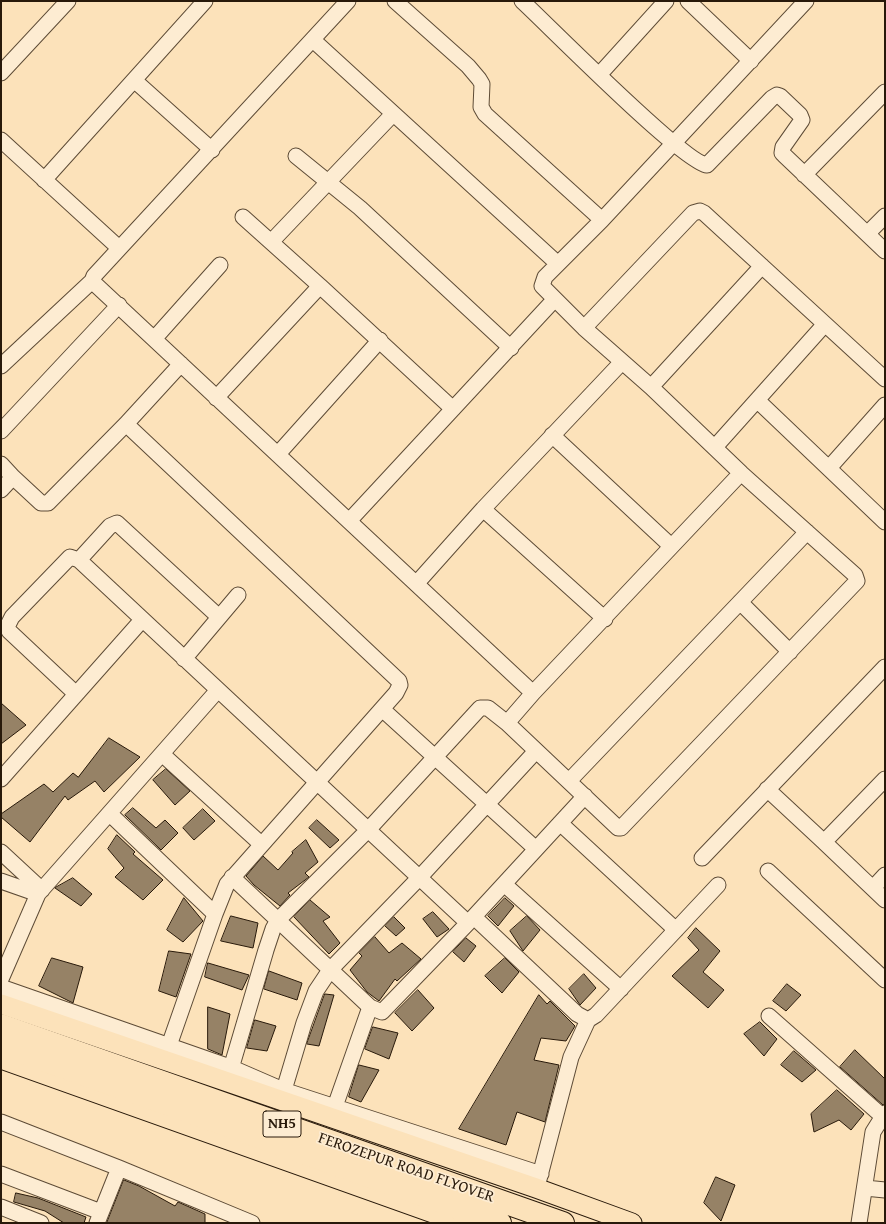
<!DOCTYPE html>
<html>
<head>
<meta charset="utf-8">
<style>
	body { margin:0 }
	#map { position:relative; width:886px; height:1224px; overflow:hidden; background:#fce2ba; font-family:"Gentium Book Plus",serif }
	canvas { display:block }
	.frame { position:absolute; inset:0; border:2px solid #28190a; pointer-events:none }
</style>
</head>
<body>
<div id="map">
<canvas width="886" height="1224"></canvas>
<div class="frame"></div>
</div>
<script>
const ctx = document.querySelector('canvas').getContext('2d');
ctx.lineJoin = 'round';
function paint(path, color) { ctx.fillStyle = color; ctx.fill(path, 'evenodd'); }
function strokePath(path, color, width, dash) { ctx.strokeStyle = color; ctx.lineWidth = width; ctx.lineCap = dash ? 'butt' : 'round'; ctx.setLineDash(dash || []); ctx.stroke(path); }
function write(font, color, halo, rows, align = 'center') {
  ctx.font = font + ' "Gentium Book Plus",serif'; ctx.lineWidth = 3.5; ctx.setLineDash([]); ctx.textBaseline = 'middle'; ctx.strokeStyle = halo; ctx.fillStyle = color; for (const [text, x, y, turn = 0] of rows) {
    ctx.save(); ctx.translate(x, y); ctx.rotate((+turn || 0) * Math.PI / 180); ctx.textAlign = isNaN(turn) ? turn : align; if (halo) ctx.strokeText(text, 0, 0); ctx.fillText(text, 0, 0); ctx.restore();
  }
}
const building = new Path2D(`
	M1 703 26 725 1 744Z
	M109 738 140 757 104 792 95 781 68 800 65 796 30 842 1 817V814L44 784 53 792 73 773 78 777Z
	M166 769 190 791 175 805 153 780Z
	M133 808 156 828 165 820 178 833 161 850 125 815Z
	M203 809 215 821 194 840 183 828Z
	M317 820 339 840 330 848 309 828Z
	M117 835 135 852 133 854 163 880 143 900 115 877 124 868 108 849Z
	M306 840 318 862 305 873 309 877 288 893 290 895 280 906 254 885 246 876 263 856 278 870 293 853 292 852Z
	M73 878 92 894 81 906 55 888Z
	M184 898 203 921 183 942 167 930Z
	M505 898 514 906 498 926 488 916Z
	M310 900 330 917 323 921 340 943 329 954 294 917Z
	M433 912 449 929 437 937 423 919Z
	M231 916 258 923 253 948 221 941Z
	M527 916 540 930 523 951 510 931Z
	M394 917 405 928 396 936 385 926Z
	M696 928 720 951 703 972 724 990 708 1008 672 976 699 950 688 938Z
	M375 937 389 953 402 943 421 959 397 981 395 979 379 1001 367 992 350 970 362 956 359 953Z
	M466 938 476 946 464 962 453 952Z
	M169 951 191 954 176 997 159 991Z
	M52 958 83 967 73 1003 39 986Z
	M505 958 519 972 502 993 485 976Z
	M208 963 249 975 242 990 205 977Z
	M269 971 302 983 297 1000 264 989Z
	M584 974 596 988 580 1005 569 989Z
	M787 984 801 995 786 1011 773 1001Z
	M418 990 434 1008 412 1031 395 1013Z
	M325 994 334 995 319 1046 307 1044Z
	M539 995 547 1004 550 1001 575 1026 566 1041 541 1038 534 1060 559 1065 545 1122 517 1112 506 1145 459 1129Z
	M208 1007 230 1014 222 1055 208 1049Z
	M255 1020 276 1026 267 1051 247 1048Z
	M760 1022 777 1039 764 1056 744 1034Z
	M373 1027 398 1033 389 1059 365 1049Z
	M855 1050 885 1079V1104L883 1105 840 1067Z
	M794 1051 816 1070 802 1082 781 1065Z
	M359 1065 379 1070 361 1102 349 1097Z
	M837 1090 864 1114 851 1130 839 1120 814 1132 811 1114Z
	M716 1177 735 1185 721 1221 704 1203Z
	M124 1180 139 1186 175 1206 178 1202 205 1214V1223H107Z
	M16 1193 38 1198 86 1217 84 1223H64L45 1211 14 1202Z`);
const minor = new Path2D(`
	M395 1 468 66 479 79 482 84 481 107 485 114 602 220
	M522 1C548 25 684 163 707 165L772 98 777 95 780 96 800 115 802 120 783 147 782 153 784 155 885 251
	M688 1 751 61
	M313 40 558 264
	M1 73 68 1
	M599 75 666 1
	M134 80 212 150
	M1 140 119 248
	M296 156 360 208 511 348
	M804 175 885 92
	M44 180 205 1
	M243 217 320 286
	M867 234 885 216
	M271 242 393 114
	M584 328 542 286 545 277 602 220 806 1
	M154 339 220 265
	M1 366 92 281
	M651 387 762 266
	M216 398 320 286 453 409
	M758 401 885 522
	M126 424 399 681 400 685 396 693 227 884 215 914 164 1060
	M1 431 119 305
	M552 435 671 546
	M715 447 825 324
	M278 454 380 340
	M1 464 13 477 1 490
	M829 468 885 405
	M741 473 651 387 584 328 693 213 700 211 704 213 885 379
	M13 477 41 503H48L126 424 181 364
	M483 509 605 619
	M349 521 554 300
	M79 560 110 526 117 523 219 617
	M416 584 483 509 621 363
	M740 602 790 652
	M184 659 238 595
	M75 693 9 631 7 627 12 617 70 557 79 560 468 923
	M382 709 536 849
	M507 723 533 693
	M162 754 261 844
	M1 779 142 620
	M569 781 807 532
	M767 789 824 842 885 779
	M110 814 215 914
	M560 823 676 930
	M824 842 885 900
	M1 852 42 890
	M702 858 885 667
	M768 871 885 980
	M232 877 370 1007 382 1012 468 923 585 796
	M1 881 38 894
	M504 884 621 989
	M873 888 885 875
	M474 917 577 1014 588 1020 596 1015 718 885
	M1 979 38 894 218 690
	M1 987 230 1067 283 1090 541 1174
	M769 1016 882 1116
	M227 1082 266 950 273 929 278 920 368 830 480 708H488L507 723 618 828H621L857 581 855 575 741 473 533 693 95 284 92 281 94 276 348 1
	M281 1100 304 1023 316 991 330 970 420 877 536 751
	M332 1115 370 1007
	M1 1122 119 1168 252 1223
	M1 1174 101 1212
	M538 1183 571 1057 588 1020
	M865 1188 885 1190
	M1 1207 41 1223
	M97 1223 119 1168
	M859 1223 873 1132 885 1113`);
const major = new Path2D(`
	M1 1004 536 1188 632 1223
	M1 1059 461 1223`);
const highway = new Path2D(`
	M1 1025 563 1223
	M1 1045 500 1223`);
const shields = [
	[282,1124,38]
];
const shieldNames = [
	["NH5",282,1124]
];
const streetNames = [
	["FEROZEPUR ROAD FLYOVER",406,1168,19]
];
paint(building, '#968266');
strokePath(building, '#28190a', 1);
strokePath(minor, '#5d4b36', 17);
strokePath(major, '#28190a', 21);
strokePath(highway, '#28190a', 24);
strokePath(minor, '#fdecd2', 15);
strokePath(major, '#fce2ba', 19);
strokePath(highway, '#fce2ba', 22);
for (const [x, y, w] of shields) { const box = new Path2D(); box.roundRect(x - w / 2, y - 13, w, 26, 3); ctx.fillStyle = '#fdecd2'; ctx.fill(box); strokePath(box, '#28190a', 1); }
write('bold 15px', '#28190a', null, shieldNames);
write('16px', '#28190a', '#fdecd2', streetNames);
</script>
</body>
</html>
